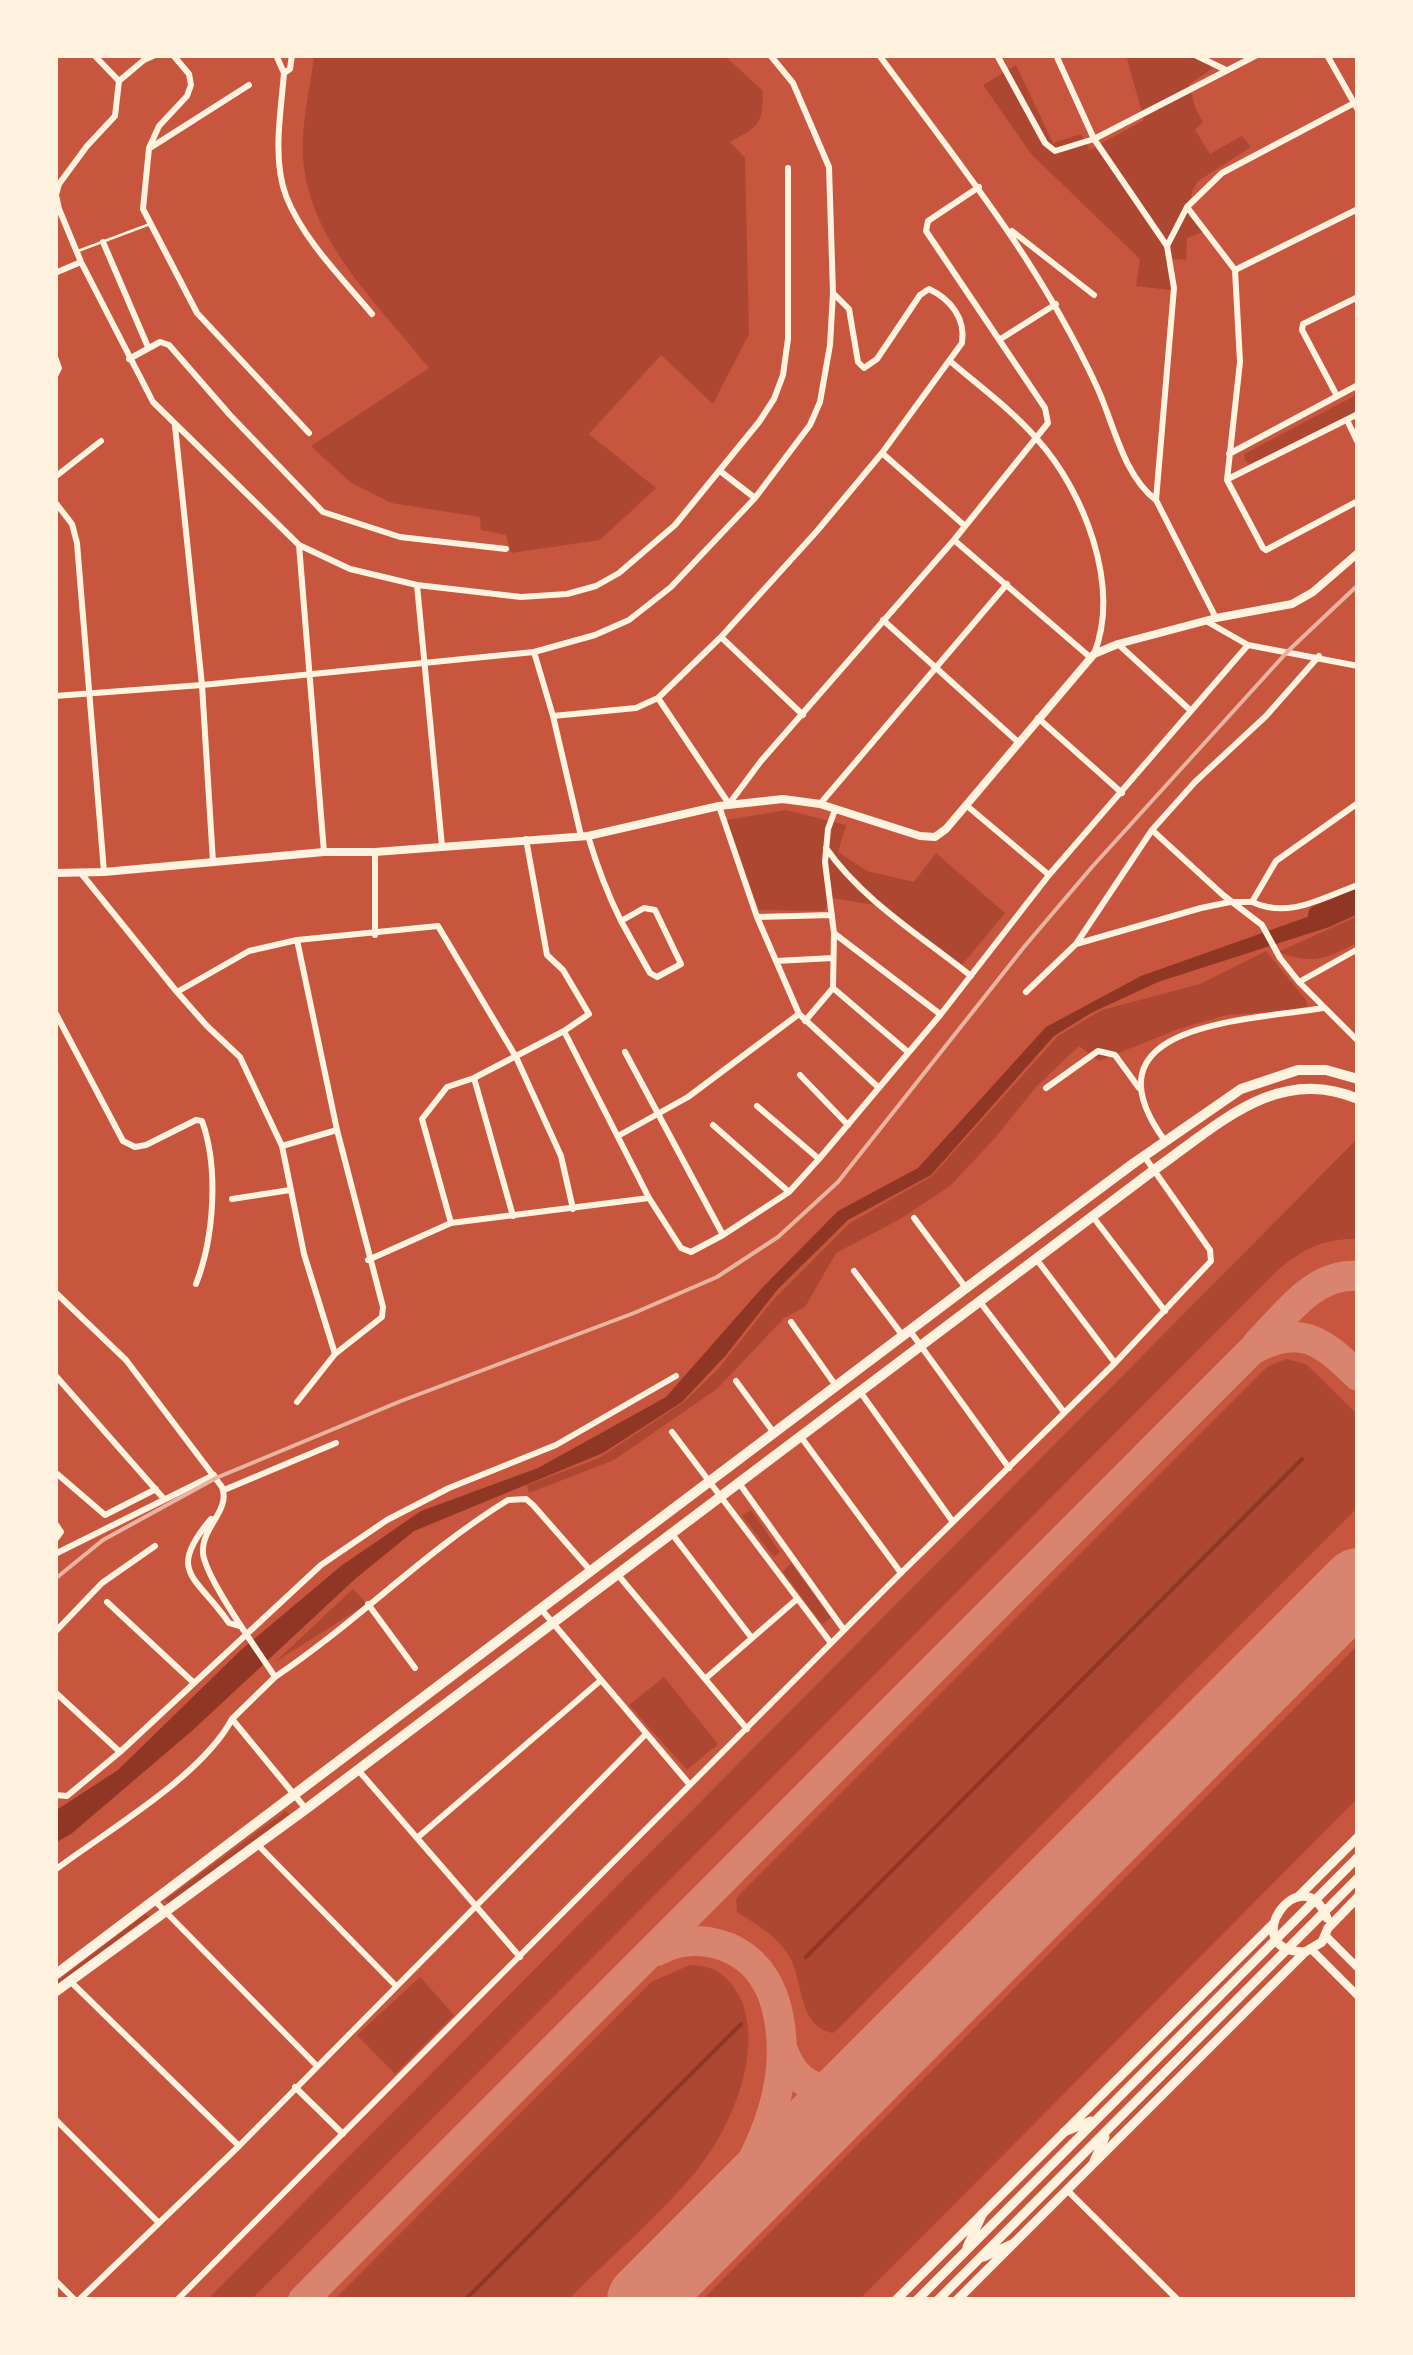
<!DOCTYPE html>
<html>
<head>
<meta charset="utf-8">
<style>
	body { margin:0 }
	#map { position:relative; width:1413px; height:2355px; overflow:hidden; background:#c8553d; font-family:"Exo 2",sans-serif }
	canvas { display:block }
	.frame { position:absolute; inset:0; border:58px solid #fff3e0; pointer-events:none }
</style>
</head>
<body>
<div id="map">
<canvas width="1413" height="2355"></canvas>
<div class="frame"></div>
</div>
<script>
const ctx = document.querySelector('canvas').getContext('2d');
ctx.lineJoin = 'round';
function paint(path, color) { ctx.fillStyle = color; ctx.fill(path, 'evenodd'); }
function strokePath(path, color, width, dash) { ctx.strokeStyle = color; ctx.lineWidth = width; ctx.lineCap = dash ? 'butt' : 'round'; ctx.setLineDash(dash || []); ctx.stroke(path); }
const green = new Path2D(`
	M314 55H724L763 91C762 126 760 125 730 142L745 158 749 334 713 404 661 355 589 434 656 488 600 540 511 553 506 535 481 530 480 517 391 503 350 482 311 446 429 368C376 301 298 232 303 139 304 111 311 83 314 55Z
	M1126 55H1205L1212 69 1189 84 1195 107 1203 122 1195 130 1210 154 1242 136 1251 147 1198 181 1192 191 1189 216 1203 232 1187 238 1186 260 1173 259 1170 290 1136 286 1140 259 1032 155 983 85 1016 65 1053 143 1081 134 1090 150 1144 120Z
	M1358 394V411L1250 464 1245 461 1244 454Z
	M786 810 846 825 838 852 867 871 914 882 936 853 1005 913 962 965 881 906 832 898 824 911 759 910 726 820Z
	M1358 916V942C1327 959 1313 965 1278 952Z
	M1266 951 1306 1000 1308 1009 1227 1015 1178 1029 1099 1061 1079 1046 1036 1087 995 1138 950 1186 902 1218 836 1253 805 1307 784 1318 717 1389 614 1460 529 1493 527 1485 599 1458 684 1402 719 1368 773 1300 850 1223 932 1176 1058 1036 1102 1010 1200 984Z
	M1358 1138V1239C1325 1238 1304 1248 1279 1269L251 2300H207Z
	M1286 1359 1306 1364 1358 1415V1507L840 2027 833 2033C796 2026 805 1979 787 1953 774 1934 756 1924 737 1912L736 1900 739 1895 1267 1367Z
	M751 1510 780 1552 774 1557 742 1516Z
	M791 1563 831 1618 822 1624 783 1572Z
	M353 1589 367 1604 275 1662Z
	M1358 1645V1798L859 2300H702Z
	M664 1677 718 1744 687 1770 629 1705Z
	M286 1811 289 1815 169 1904 165 1900Z
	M145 1914 150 1917 55 1988V1983Z
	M690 1965C715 1964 732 1979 742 2002 763 2057 729 2132 694 2174 656 2219 609 2258 568 2300H334L651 1982Z
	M420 1977 454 2015 395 2074 357 2035Z`);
const water = new Path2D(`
	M1358 899V914L1329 927 1158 982 1091 1013 1054 1036 931 1175 848 1220 778 1289 726 1355 682 1402 603 1453 414 1531 355 1579 194 1729 71 1834 55 1843V1811L118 1770 241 1650 341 1566 421 1511 538 1468 666 1397 762 1288 838 1211 918 1168 1046 1027 1141 976Z`);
const stream = new Path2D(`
	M806 1957 1302 1459
	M465 2300 741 2024`);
const river = new Path2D(`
	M1318 915 1358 899`);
const taxiway = new Path2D(`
	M1257 1344C1286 1315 1313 1273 1358 1276
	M657 1951C681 1937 713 1938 737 1952 760 1965 773 1989 778 2014 795 2094 754 2161 715 2228
	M783 2050C799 2096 837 2098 872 2071
	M303 2300 1252 1350C1300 1323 1323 1341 1358 1376`);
const runway = new Path2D(`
	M643 2300 1358 1584`);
const service = new Path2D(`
	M78 251 150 224`);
const minor = new Path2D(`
	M94 55 119 81
	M155 55 144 60 119 81 115 116 87 146 59 184 56 195 59 209 81 262 153 402 299 545 350 569 417 585 521 597 567 594 596 586 619 573 675 525 759 422 774 399 783 375 788 339V168
	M173 55 189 74 191 85 187 96 159 126 149 148 143 209 197 313 309 433
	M276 55 284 73 290 69 292 55
	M879 55C960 165 1039 261 1097 387 1114 424 1123 475 1156 500
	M997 55 1045 143 1055 151 1094 139 1257 55
	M1056 55 1094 139 1167 246
	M1195 55 1226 70
	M1327 55 1358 110
	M284 73C281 112 272 158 286 196 304 241 342 278 372 314
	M1358 101 1222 173 1187 207 1235 270 1240 362 1227 480 1263 548 1266 550 1358 501
	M150 148 249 85
	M1187 207 1167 246 1174 288 1156 500 1216 618
	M1012 231 1094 295
	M103 242 148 347
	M1235 270 1358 209
	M55 273 81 262
	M999 340 1056 304
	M55 357 59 368 55 376
	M129 359 160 342 169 345 230 415 323 512 400 537 506 549
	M950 361C979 386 1012 410 1037 439 1084 491 1121 586 1094 654
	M1337 396 1302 330 1303 324 1358 297
	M1347 420 1358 443
	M175 426 202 685 213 862
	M882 453 965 526
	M1229 454 1358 385
	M720 471 755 498
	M55 477 101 441
	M1228 479 1358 414
	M55 502 72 524 77 543 104 872
	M954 540 1091 658
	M299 545 324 852
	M417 585 442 846
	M883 620 1017 741
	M1206 621 1248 645 1358 666
	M721 637 803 715
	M1118 644 1190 710
	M534 652 553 716 581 836
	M55 696 202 685 534 652 595 635 629 620 671 587 755 498 810 425 820 402 830 345 833 293 829 167 793 83 770 55
	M658 698 729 804 761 761 954 540 1048 423 1045 408 926 231 928 221 979 187
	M553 716 636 708 658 698 721 637 817 531 882 453 962 343C966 318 950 299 929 289L920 295 877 359 864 368 858 362 849 309 833 293
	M1038 718 1122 793
	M820 804 1007 584
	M966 805 1049 875
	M719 806 757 917 799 1014 878 1087
	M1152 830 1223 895 1262 925 1280 958 1299 982 1358 1041
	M588 836C597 866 607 893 621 921L650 973 657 977 681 964 655 910 644 908 621 921
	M826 848C862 900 921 936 971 976
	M80 872 177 992 207 1026 240 1057 282 1146 304 1254 335 1354
	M1252 902C1290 919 1321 898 1358 885
	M757 917 832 915
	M835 934 940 1014
	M375 935V852
	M1076 944 1152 830 1195 782 1266 716 1319 656
	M776 961 833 958
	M1299 982 1358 949
	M833 988 908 1052
	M177 992 249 951 297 940 438 926 516 1057 561 1156 573 1209
	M1026 992 1076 944 1201 908 1230 902H1252L1276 861 1358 803
	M55 1012 123 1141 135 1147 146 1145 196 1120 202 1121C219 1168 214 1238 196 1284
	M805 1021 833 988 834 933 825 862 828 829 835 810
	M564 1031 649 1198 681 1248 691 1252 723 1235
	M625 1052 723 1235 789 1192 819 1159 941 1014 1049 875 1248 645
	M800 1075 848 1125
	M1046 1088 1098 1051 1115 1055 1139 1088
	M757 1106 819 1159
	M713 1125 789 1192
	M618 1136 688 1097 799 1014
	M1165 1141C1078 1022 1249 1021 1323 1008
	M282 1146 337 1130
	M232 1199 290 1190
	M513 1216 474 1078 564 1031 589 1014 563 970 547 955 526 839
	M1093 1217 1165 1311
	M914 1218 966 1288
	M451 1223 422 1119 447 1087 474 1078
	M368 1260 451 1223 649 1198
	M1037 1260 1115 1363
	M854 1271 903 1336
	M55 1292 126 1360 222 1487C231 1511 201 1527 203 1553 205 1578 259 1652 275 1677L232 1719 306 1809
	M980 1302 1064 1412
	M791 1322 836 1386
	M910 1331 1009 1468
	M55 1375 164 1499
	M736 1381 774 1433
	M861 1393 953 1522
	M297 1402 335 1354 382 1317 383 1307 337 1130 297 940
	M672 1432 831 1643
	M801 1437 901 1573
	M55 1472 105 1515 156 1489
	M739 1483 844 1630
	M224 1490 336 1443
	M211 1519C165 1573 197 1576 229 1623L239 1626
	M55 1523 61 1532 55 1540
	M672 1534 751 1637
	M55 1554 214 1475
	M618 1575 747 1729
	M107 1602 194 1683
	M368 1604 415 1668
	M541 1609 690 1785
	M55 1632 102 1583 155 1546
	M275 1677C356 1623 425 1551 508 1500L526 1499 533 1505 590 1570
	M705 1679 797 1599
	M55 1692 120 1752
	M359 1771 520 1957
	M55 1795 67 1796 120 1752 321 1565 387 1520 449 1488 556 1445 676 1376
	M417 1838 600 1681
	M258 1845 396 1986
	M55 1870C108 1830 202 1776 232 1719
	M155 1901 317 2066
	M70 1981 239 2146
	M295 2087 343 2134
	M55 2119 158 2222
	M1067 2190 1178 2300
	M55 2280 75 2300
	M79 2300 239 2146 646 1734
	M177 2300 901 1573 1115 1363 1211 1261 1210 1250 1144 1156`);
const tertiary = new Path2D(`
	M55 873 104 872 324 852H375L588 836 719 806 783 799 820 804 920 836 935 837 946 829 1094 654 1118 644 1216 618 1292 604 1313 592 1358 553
	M1326 1936 1358 1968
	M1312 1950 1358 1996`);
const secondary = new Path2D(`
	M1298 1897 1358 1837
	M1305 1952C1234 1952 1301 1854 1327 1918
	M896 2300 1273 1924
	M957 2300 1305 1952 1322 1942 1328 1928 1358 1897`);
const primary = new Path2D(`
	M1064 2132 1091 2121
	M1094 2161 1105 2137
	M967 2247 983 2213
	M984 2257 1014 2243
	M917 2300 1358 1857
	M938 2300 1358 1878`);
const trunk = new Path2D(`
	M55 1975 966 1288 1134 1163 1241 1089 1298 1070H1326L1358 1079
	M55 1992 306 1809 1154 1170C1217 1126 1277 1064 1358 1099`);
const rail = new Path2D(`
	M55 1579 103 1540 216 1478 401 1401 634 1313 717 1277 778 1237 838 1182 1024 947 1092 867 1288 651 1358 585`);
paint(green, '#ae4732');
paint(water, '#8f3625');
strokePath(stream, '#8f3625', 4);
strokePath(river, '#8f3625', 20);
strokePath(taxiway, '#d8846e', 30);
strokePath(runway, '#d8846e', 72);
strokePath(service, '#fff3e0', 2.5);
strokePath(minor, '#fff3e0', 6);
strokePath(tertiary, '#fff3e0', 8);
strokePath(secondary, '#fff3e0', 9);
strokePath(primary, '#fff3e0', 9);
strokePath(trunk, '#fff3e0', 10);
strokePath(rail, '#e9b49f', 4);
</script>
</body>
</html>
